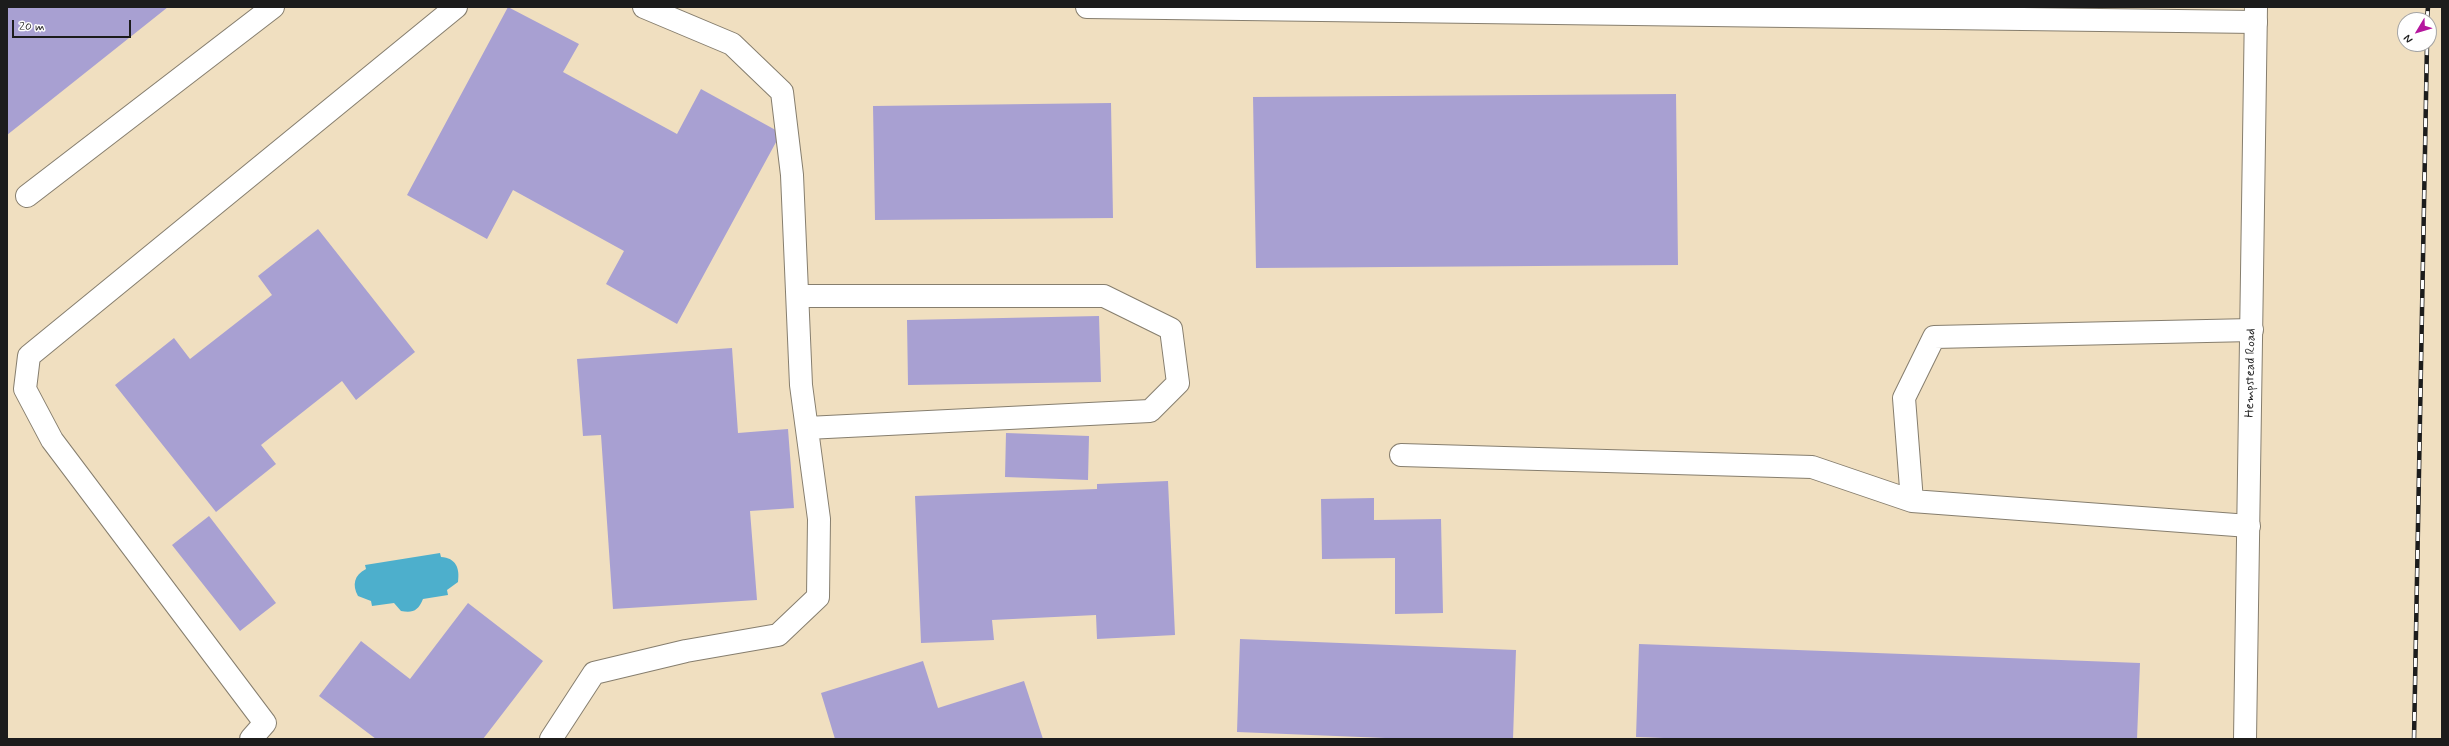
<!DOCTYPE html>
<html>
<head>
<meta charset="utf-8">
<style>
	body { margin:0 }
	#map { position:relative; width:2449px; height:746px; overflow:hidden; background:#f0dfc0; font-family:Mynerve,sans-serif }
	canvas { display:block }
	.frame { position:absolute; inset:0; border:8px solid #1c1c1c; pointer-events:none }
	.north { position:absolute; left:2397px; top:12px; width:40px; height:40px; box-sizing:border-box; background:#fff; border:1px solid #a4a4a4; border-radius:50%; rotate:232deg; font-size:11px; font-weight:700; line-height:16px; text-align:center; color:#1c1c1c }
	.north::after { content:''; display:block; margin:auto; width:14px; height:18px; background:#b5179e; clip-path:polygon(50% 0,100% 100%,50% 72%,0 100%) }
	.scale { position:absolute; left:12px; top:20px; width:119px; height:18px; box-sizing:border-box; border:2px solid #1c1c1c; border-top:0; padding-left:5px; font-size:12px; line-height:14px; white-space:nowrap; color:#1c1c1c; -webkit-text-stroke:3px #fff; paint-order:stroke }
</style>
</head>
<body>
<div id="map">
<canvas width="2449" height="746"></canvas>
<div class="frame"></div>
<div class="north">N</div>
<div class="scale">20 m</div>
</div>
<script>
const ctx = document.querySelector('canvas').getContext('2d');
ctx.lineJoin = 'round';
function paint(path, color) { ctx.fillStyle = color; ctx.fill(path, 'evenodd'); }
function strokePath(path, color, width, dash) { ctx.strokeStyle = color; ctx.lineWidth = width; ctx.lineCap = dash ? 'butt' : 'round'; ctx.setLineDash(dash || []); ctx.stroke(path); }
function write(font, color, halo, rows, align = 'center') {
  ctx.font = font + ' Mynerve,sans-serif'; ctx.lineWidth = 4; ctx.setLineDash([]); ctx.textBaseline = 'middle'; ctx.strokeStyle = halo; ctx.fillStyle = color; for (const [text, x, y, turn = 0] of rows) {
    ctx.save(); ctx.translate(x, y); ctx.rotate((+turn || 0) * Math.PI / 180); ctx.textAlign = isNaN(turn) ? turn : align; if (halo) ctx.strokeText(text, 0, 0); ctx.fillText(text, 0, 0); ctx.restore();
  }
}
const water = new Path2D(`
	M440 553 441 557C456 558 460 568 458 582L447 590 448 595 423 599C418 611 413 613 401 611L394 603 372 606 371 601 358 596C352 585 354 575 366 569L365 565Z`);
const building = new Path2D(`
	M7 7H168L7 135Z
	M508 7 579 44 563 72 677 134 701 89 781 133 677 324 606 284 624 251 513 190 487 239 407 195Z
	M1676 94 1678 265 1256 268 1253 97Z
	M1111 103 1113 218 875 220 873 106Z
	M318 229 415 352 356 400 342 381 261 445 276 464 216 512 115 385 174 338 190 359 272 295 258 276Z
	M1099 316 1101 382 908 385 907 320Z
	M732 348 738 433 788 429 794 508 750 511 757 600 613 609 601 435 583 436 577 359Z
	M1006 433 1089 436 1088 480 1005 477Z
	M1168 481 1175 635 1097 639 1096 615 992 620 994 640 921 643 915 496 1097 489V484Z
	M1374 498V520L1441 519 1443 613 1395 614V558L1322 559 1321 499Z
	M209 516 276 603 240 631 172 545Z
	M468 603 543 661 483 739H376L319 696 361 641 410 679Z
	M1240 639 1516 650 1513 739H1410L1237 732Z
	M1639 644 2140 663 2137 739H1691L1636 737Z
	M923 661 938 708 1024 681 1043 739H835L821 693Z`);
const minor = new Path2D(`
	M1087 7 2256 22
	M27 196 273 7
	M798 296H1104L1171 329 1178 383 1150 411 807 428
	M1401 455 1812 467 1912 501 2249 526
	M1912 501 1904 398 1934 337 2252 330
	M251 739 265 723 52 440 25 389 29 356 456 7
	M551 739 594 673 686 651 778 635 818 597 819 519 801 385 792 175 782 92 732 44 644 7`);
const major = new Path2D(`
	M2245 739 2256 7`);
const rail = new Path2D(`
	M2427 20 2428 7
	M2414 739 2427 44`);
const streetNames = [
	["Hempstead Road",2251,373,-89]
];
paint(water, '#4dafcc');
paint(building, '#a8a0d2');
strokePath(minor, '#867e6e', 24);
strokePath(major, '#867e6e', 24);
strokePath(minor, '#fff', 22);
strokePath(major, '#fff', 22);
strokePath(rail, '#1c1c1c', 4.5);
strokePath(rail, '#fff', 3, [9]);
write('13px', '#1c1c1c', '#fff', streetNames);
</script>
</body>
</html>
